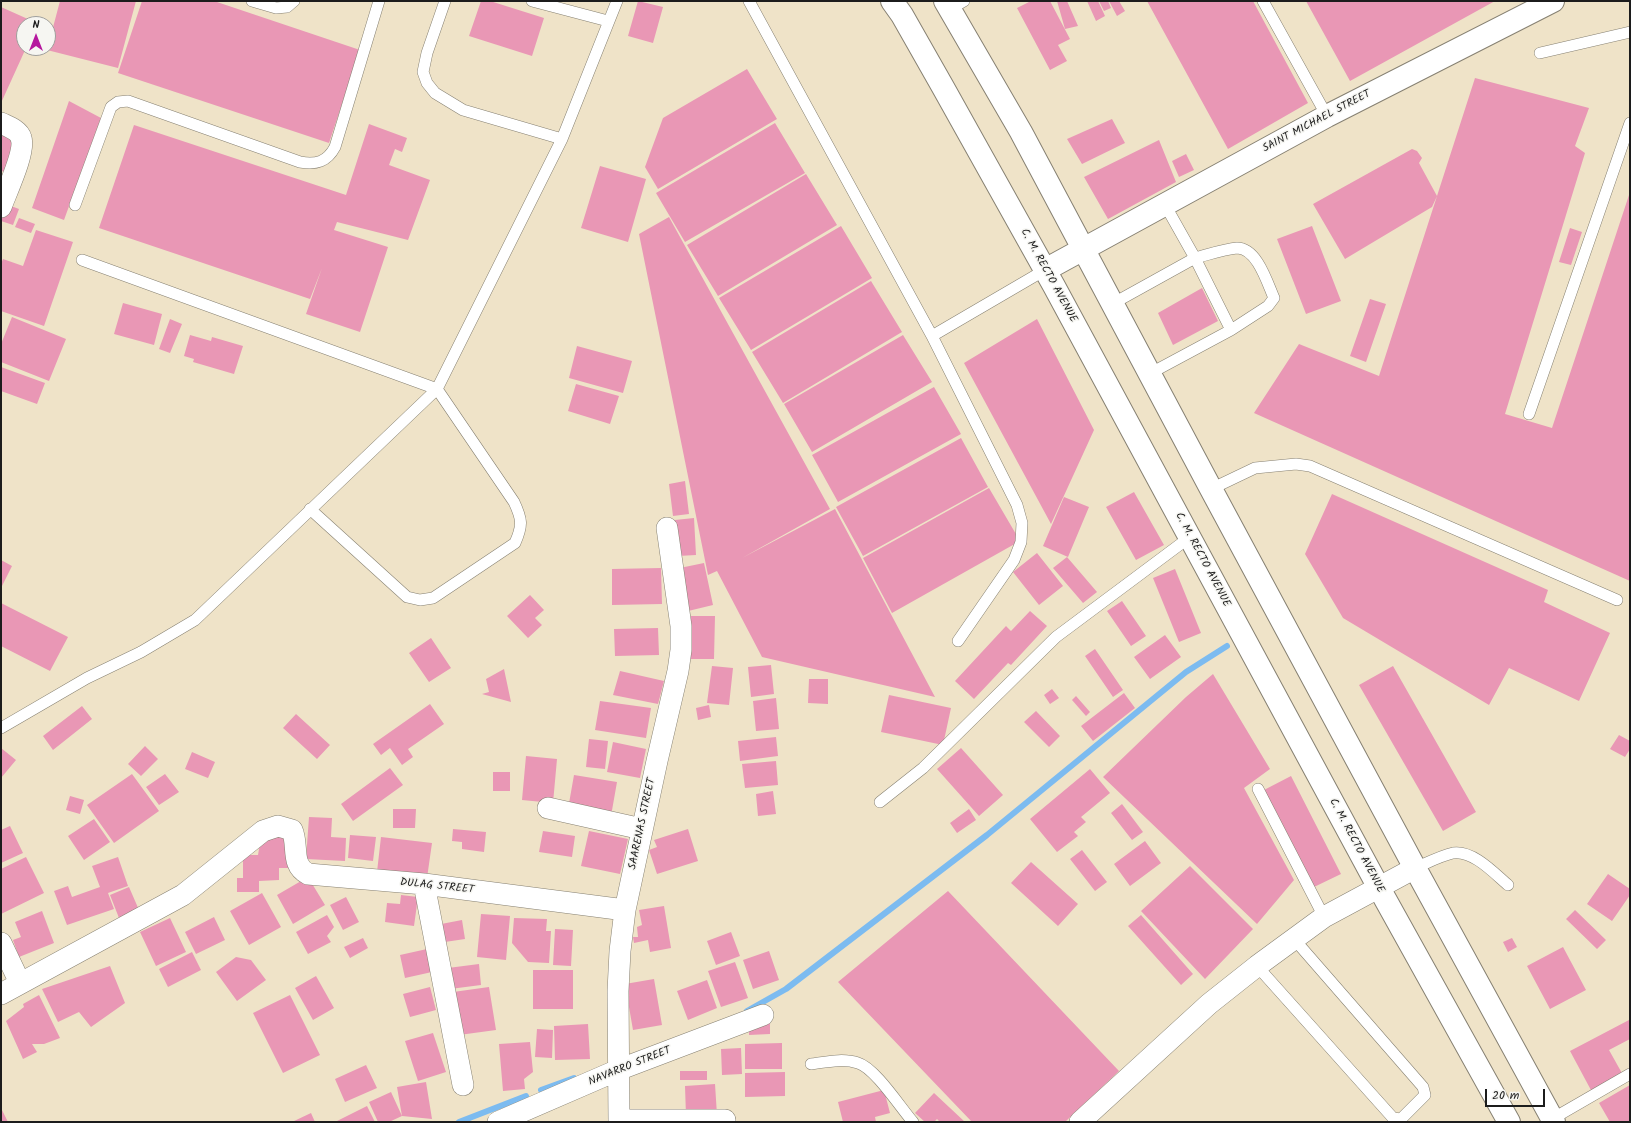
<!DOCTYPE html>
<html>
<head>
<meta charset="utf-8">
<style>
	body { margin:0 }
	#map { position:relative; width:1631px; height:1123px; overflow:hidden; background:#efe3c8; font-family:Kalam,sans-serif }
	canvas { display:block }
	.frame { position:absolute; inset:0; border:2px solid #1c1c1c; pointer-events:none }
	.north { position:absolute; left:16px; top:16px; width:40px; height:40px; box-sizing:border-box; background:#f6f6f2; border:1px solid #9f9f9c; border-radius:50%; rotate:0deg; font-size:11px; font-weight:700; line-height:16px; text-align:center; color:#1c1c1c }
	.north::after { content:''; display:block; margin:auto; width:14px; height:18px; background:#b5179e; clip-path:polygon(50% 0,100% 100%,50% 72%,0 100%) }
	.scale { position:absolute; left:1485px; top:1089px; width:60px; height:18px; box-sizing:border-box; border:2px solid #1c1c1c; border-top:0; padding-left:5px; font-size:12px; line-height:14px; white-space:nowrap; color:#1c1c1c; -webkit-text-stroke:3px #f6f6f2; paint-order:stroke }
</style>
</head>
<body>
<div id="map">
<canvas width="1631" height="1123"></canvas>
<div class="frame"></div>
<div class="north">N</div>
<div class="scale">20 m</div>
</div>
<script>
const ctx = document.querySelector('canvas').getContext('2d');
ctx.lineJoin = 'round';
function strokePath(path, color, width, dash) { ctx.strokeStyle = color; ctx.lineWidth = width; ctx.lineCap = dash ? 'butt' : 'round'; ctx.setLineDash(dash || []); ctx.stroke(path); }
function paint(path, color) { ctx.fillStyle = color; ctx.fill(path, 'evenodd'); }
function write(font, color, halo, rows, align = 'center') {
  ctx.font = font + ' Kalam,sans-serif'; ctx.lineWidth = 3; ctx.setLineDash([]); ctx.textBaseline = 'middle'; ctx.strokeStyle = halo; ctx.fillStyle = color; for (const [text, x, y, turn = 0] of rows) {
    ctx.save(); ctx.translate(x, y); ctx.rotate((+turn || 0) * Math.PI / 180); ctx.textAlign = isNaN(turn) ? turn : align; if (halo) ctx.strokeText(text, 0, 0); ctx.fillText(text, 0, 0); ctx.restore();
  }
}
const stream = new Path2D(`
	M747 1011 786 989 987 835 1186 672 1227 646
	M541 1090 574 1078
	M459 1122 526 1096`);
const building = new Path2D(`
	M60 1H136L118 68 47 50Z
	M142 1H214L360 50 329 143 118 73Z
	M481 1H490L544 18 532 56 469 36Z
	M638 1 663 7 653 43 628 36Z
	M1031 1H1050L1070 39 1058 45 1067 61 1050 70 1017 8Z
	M1057 1H1067L1078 26 1065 29Z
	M1087 1H1098L1105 16 1096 21Z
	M1099 1H1108L1111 8 1104 11Z
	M1109 1H1119L1125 11 1117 16Z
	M1147 1H1253L1308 103 1228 149Z
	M1306 1H1495L1350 81Z
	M1 7 39 24H24V48H26L1 103Z
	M747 69 777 119 658 189 645 167 663 118Z
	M1475 78 1589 108 1575 146 1585 153 1505 414 1552 428 1630 192V581L1254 413 1299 344 1379 376 1437 196 1432 207 1345 259 1313 204 1412 149 1417 151 1422 158 1419 163 1437 196Z
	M69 101 101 118 64 220 32 208Z
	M1112 119 1125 143 1082 164 1067 139Z
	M775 123 805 173 685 242 656 193Z
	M369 124 407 138 402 152 395 149 389 165 430 180 408 240 337 222 334 230 388 247 360 332 306 314 322 268 310 299 99 228 134 125 346 195Z
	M1 132 20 139 5 172 1 171Z
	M1159 140 1176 182 1108 219 1084 177Z
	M1186 154 1194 170 1179 177 1172 161Z
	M600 166 646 179 628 242 581 228Z
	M806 174 837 225 718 296 687 245Z
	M3 203 19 209 13 225 1 221V209Z
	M669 217 830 509 742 558 835 509 935 697 762 657 717 571 708 575 639 234Z
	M19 218 35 224 31 233 15 227Z
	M841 226 872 278 751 350 719 298Z
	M1312 226 1341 301 1306 314 1277 239Z
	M1570 228 1582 232 1571 265 1559 262Z
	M36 230 73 242 44 326 1 311V264L3 259 23 266Z
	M871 281 902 332 783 403 752 352Z
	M1202 288 1218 321 1173 345 1158 313Z
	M1370 299 1386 304 1366 362 1350 356Z
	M123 303 162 314 154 345 114 334Z
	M12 317 66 339 49 381 1 362V344Z
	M170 319 182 324 170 353 159 349Z
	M1037 319 1094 430 1051 524 964 363Z
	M190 335 211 341 212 337 243 346 234 374 193 362 194 359 184 356Z
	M903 335 932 382 812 452 784 404Z
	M577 346 632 361 623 393 569 378Z
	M1 367 45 383 37 404 1 391Z
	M576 384 619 396 610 424 568 411Z
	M934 387 961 434 838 502 812 455Z
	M961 438 988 487 863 556 836 507Z
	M685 481 689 514 673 516 669 484Z
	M989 488 1020 541 892 613 863 558Z
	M1134 492 1164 545 1136 560 1106 507Z
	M1332 494 1548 590 1544 602 1610 633 1579 701 1509 668 1489 705 1343 618 1305 554Z
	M1064 497 1089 507 1068 557 1043 546Z
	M694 518 696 555 678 556 675 520Z
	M1037 553 1063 586 1039 605 1013 572Z
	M1067 557 1097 592 1083 603 1053 568Z
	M1 560 12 566 1 588Z
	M704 563 713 605 684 612 675 569Z
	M661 568 662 604 612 605V569Z
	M1175 569 1201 633 1179 642 1153 578Z
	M530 595 544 610 535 618 542 625 528 638 507 616Z
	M1122 601 1146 636 1131 646 1107 611Z
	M1 603 68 637 50 671 1 646Z
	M1030 611 1047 626 1011 665 1008 663 974 699 955 681 1006 626 1011 631Z
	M691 616H715L714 659H690Z
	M658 628 659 655 615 656 614 629Z
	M1165 635 1181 657 1150 679 1134 657Z
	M431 638 451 668 429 682 409 653Z
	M1095 649 1123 690 1113 697 1085 656Z
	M771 665 774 694 751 697 748 667Z
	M712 666 733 668 729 705 707 703Z
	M1393 666 1476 812 1443 831 1359 685Z
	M504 669 511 702 482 694 489 692 486 679Z
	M620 671 664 681 658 704 613 695Z
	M1213 674 1270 769 1244 788 1294 880 1257 924 1103 777 1186 697Z
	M809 679H828V704L808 703Z
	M1052 689 1059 698 1050 704 1044 695Z
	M1124 693 1135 708 1093 741 1081 726Z
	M889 695 951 708 943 745 881 732Z
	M1076 696 1090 712 1086 716 1072 700Z
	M776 698 779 729 756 731 753 701Z
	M600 701 651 708 646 738 595 730Z
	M430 704 444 724 408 749 413 757 402 765 390 748 381 755 373 744Z
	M709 705 711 717 698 720 696 708Z
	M82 706 92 719 53 750 43 736Z
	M1036 711 1060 736 1049 747 1024 722Z
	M296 714 330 745 317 759 283 728Z
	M1619 735 1630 741V749L1625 757 1610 749Z
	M776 737 778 756 740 761 738 741Z
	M589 739 608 741 605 769 586 767Z
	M613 742 646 749 640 778 607 772Z
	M145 746 158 759 141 776 128 764Z
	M1 748 16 760 1 778Z
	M961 748 1003 795 979 816 937 769Z
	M192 752 215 762 208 778 185 769Z
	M526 756 557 759 553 803 522 800Z
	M776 761 778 785 745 788 742 764Z
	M390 768 403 785 353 821 341 804Z
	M1090 769 1110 793 1081 817 1086 822 1074 832 1078 836 1057 852 1030 819Z
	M493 772H510V791H493Z
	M132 774 159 811 114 843 87 805Z
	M165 774 179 792 159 805 146 787Z
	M574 775 617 782 611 816 568 809Z
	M1291 776 1341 874 1314 887 1264 790Z
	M773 791 776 814 758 816 756 794Z
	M70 796 84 800 80 814 66 810Z
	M1122 804 1143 832 1132 840 1111 813Z
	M393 809H416L415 828H393Z
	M969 809 976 820 957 833 950 823Z
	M309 817 332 818 331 837 346 838 345 861 306 859Z
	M94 819 110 842 84 860 68 836Z
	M10 826 23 853 1 863V830Z
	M453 829 486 832 484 852 462 849V842L452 841Z
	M688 829 698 861 657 874 649 850 657 847 654 840Z
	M543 831 575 836 572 857 539 852Z
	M589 831 628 839 620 874 581 866Z
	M290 834 291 868H279V880L259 881V892H237V878H243V855H258L260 843 268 835Z
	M350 835 376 837 373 861 348 858Z
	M381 837 432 843 427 878 377 872Z
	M1145 841 1161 863 1130 886 1114 864Z
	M1082 850 1107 882 1095 891 1070 859Z
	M26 857 44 893 1 914V869Z
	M118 857 128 886 108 893 114 909 67 925 54 891 68 886 72 897 100 887 92 866Z
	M1031 862 1078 904 1058 926 1011 883Z
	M1190 866 1253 929 1205 979 1141 911Z
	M1608 874 1630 889V895L1612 921 1587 904Z
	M308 877 325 905 293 924 277 895Z
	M129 887 139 910 119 918 110 895Z
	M948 891 1119 1071 1065 1122H972L838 982Z
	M262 893 281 927 249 945 230 911Z
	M401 895 418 897 414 926 385 922 387 903 400 904Z
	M346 897 359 922 343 930 330 905Z
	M664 906 671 948 650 952 648 940 634 943 633 937H638L637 927 642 925 639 910Z
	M1575 910 1606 940 1597 949 1566 919Z
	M42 911 54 943 19 957 13 940 21 937 15 922Z
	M481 914 510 916 506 960 477 957Z
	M327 915 334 927 327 936 331 942 308 954 296 932Z
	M1141 915 1193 974 1181 985 1128 926Z
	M214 917 225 940 196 954 185 932Z
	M170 918 186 952 156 966 140 932Z
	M514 918 547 919 546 931H551L549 963 528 962 512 943Z
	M462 920 465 939 438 943 436 925Z
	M555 929 573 930 571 966 553 965Z
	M731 932 740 956 716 965 707 941Z
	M363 938 368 948 350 958 344 947Z
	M1512 938 1517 947 1508 952 1503 942Z
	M1563 947 1586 990 1550 1009 1527 966Z
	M427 949 432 972 405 978 400 955Z
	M769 951 779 980 753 989 743 960Z
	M192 952 201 970 168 987 159 969Z
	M236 957 251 960 266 980 237 1001 216 972Z
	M735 962 748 998 721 1007 708 971Z
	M479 964 481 985 450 989 448 968Z
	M110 966 125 1003 91 1027 79 1012 58 1022 42 989Z
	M533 970H573V1009H533Z
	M316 976 334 1008 313 1020 295 988Z
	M654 979 662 1025 633 1030 625 984Z
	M707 980 717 1008 688 1020 677 991Z
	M430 987 436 1010 410 1017 403 994Z
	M489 987 496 1030 459 1035 453 992Z
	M39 995 60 1038 44 1044H32L37 1052 23 1059 6 1021 24 1007 23 1004Z
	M290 995 320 1055 283 1073 253 1013Z
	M1629 1020 1630 1022V1039L1609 1050 1623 1075 1592 1092 1570 1051Z
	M770 1023V1034L749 1035V1024Z
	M588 1024 590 1059 555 1060 554 1026Z
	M537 1029 553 1030 552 1058 535 1057Z
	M433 1033 446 1072 418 1081 405 1041Z
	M530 1042 533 1072 524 1079 525 1089 503 1091 499 1044Z
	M782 1043V1069H745V1044Z
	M741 1048 742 1074 722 1075 721 1049Z
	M366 1065 377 1088 345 1102 335 1079Z
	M680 1071H707V1080H680Z
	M785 1072V1096L745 1097V1073Z
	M426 1082 432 1119 402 1116 397 1087Z
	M715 1084 717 1115 686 1116 685 1086Z
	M1630 1085V1122H1610L1599 1103Z
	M884 1090 890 1113 875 1117 876 1122H843L838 1102Z
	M391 1092 402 1116 389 1122H378L369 1102Z
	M934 1093 965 1122H940L937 1119 934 1122H925L915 1113Z
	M367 1106 375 1122H335Z
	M1 1108 8 1122H1Z
	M311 1113 315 1122H292Z`);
const lane = new Path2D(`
	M252 1 276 8 287 7 294 1
	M445 1 427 53 423 72 427 83 435 93 463 110 562 139
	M532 1 608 21
	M749 1 932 336 1017 505 1022 523 1021 542 1014 560 958 641
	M1263 1 1327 116
	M950 9 964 1
	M1540 53 1630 32
	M1164 203 1195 258C1207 255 1224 249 1237 248 1257 248 1267 282 1274 298L1268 306 1231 330
	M75 205 111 107 118 102 128 101 300 162C316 165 327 162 335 147L379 1
	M82 260 437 389 514 502C522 519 523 525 515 543L433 598 420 600 407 597 310 509
	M1112 304 1195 258 1231 330 1149 374
	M932 336 1045 270
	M1529 414 1630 123
	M1211 489 1255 468 1296 464 1310 466 1617 600
	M1 728 87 678 141 652 195 620 437 389 562 139 617 1
	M1258 789 1324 917
	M880 802 923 768 1056 637 1190 537
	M1415 868C1427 863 1440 856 1453 853 1473 850 1494 873 1508 885
	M1257 966 1393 1118 1401 1119 1425 1095 1423 1087 1294 939
	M811 1064C826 1062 843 1058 858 1063 875 1068 900 1107 913 1122
	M1552 1119 1630 1074`);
const street = new Path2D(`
	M1 123C7 126 19 130 21 138 26 151 6 193 1 207
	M548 808 642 829
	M424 884 463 1085
	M1 943 20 983
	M1 994 183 895 263 831 278 826 292 830C299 845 290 865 308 874L424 884 625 910
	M619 1120H725V1122
	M498 1122 618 1070 763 1015
	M619 1122 618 991 620 951 625 910 657 761 678 671 681 650V626L667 528
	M1080 1122 1209 1004 1257 966 1324 917 1415 868`);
const secondary = new Path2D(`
	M1045 270 1327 116 1553 1`);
const highway = new Path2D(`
	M892 1 902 15 944 89 1054 286 1379 888 1509 1122
	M945 1 1021 132 1211 489 1415 868 1554 1122`);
const streetNames = [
	["SAINT MICHAEL STREET",1317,122,-28],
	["C. M. RECTO AVENUE",1048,276,61],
	["C. M. RECTO AVENUE",1202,560,62],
	["SAARENAS STREET",643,824,-78],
	["C. M. RECTO AVENUE",1356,846,62],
	["DULAG STREET",437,887,6],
	["NAVARRO STREET",630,1067,-22]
];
strokePath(stream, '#7cbbf0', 6);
paint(building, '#e997b5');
strokePath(lane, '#868072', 12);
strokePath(street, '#868072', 22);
strokePath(secondary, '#868072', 24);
strokePath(highway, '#868072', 24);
strokePath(lane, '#fff', 11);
strokePath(street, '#fff', 21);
strokePath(secondary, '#fff', 22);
strokePath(highway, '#fff', 22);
write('11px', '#1c1c1c', '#f6f6f2', streetNames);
</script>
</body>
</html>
